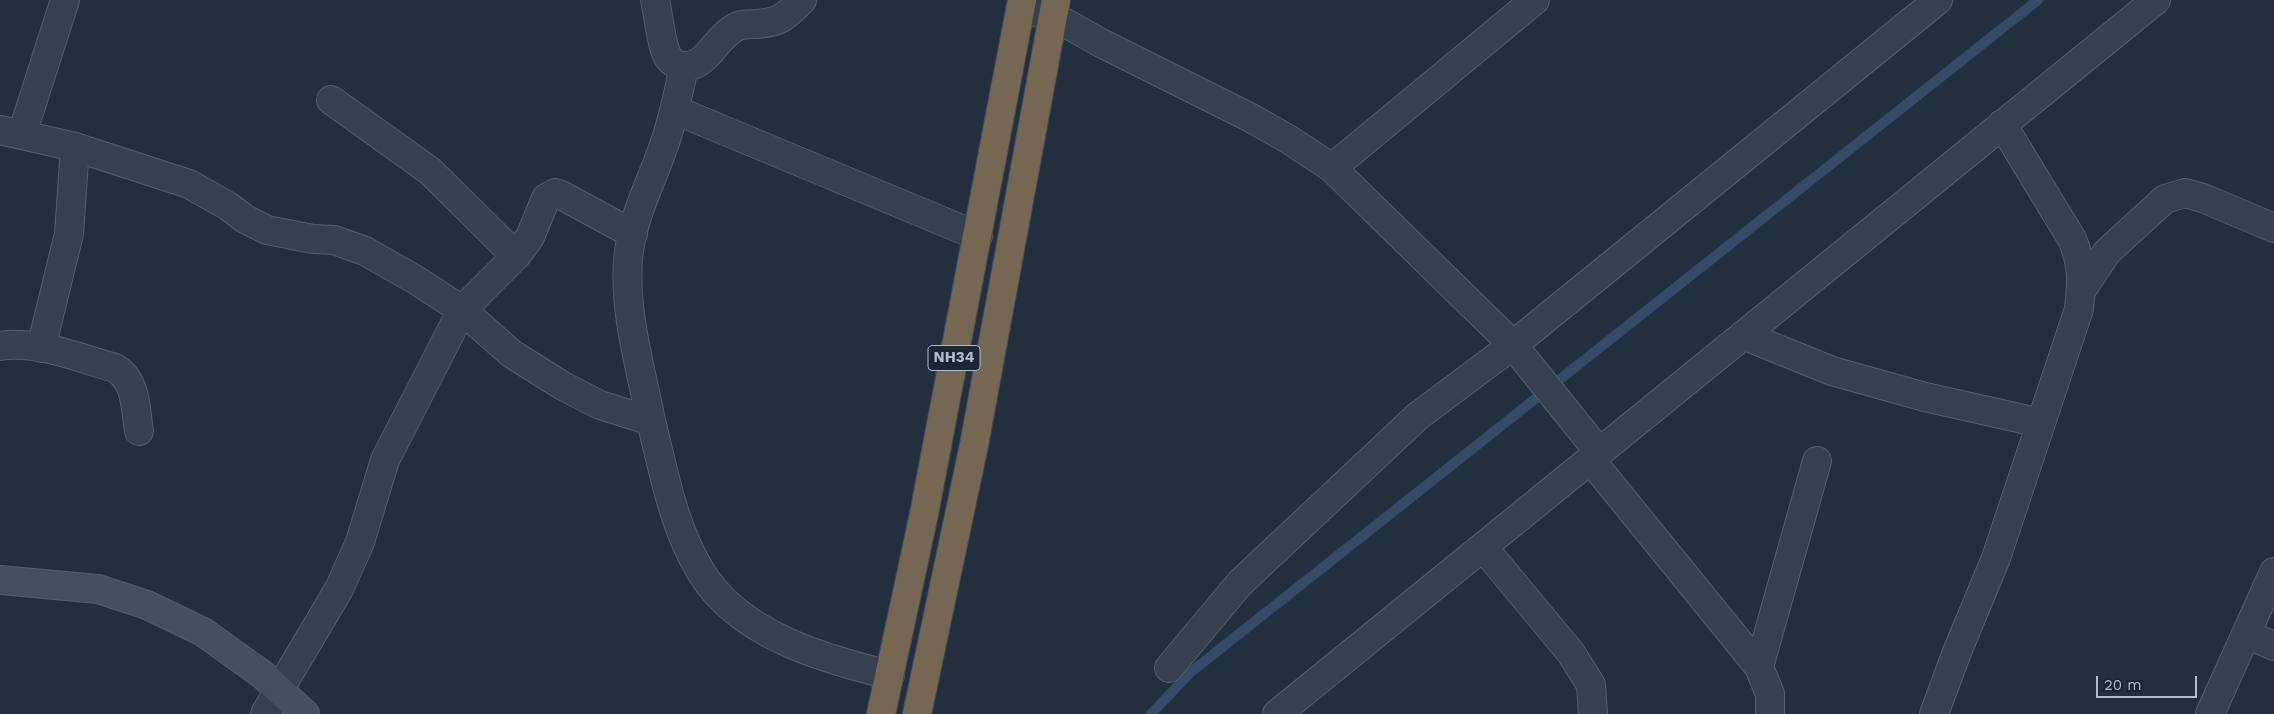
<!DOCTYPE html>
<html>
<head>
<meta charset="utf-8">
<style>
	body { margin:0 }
	#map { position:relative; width:2274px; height:714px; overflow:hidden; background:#222f3f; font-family:"Work Sans",sans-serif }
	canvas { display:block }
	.scale { position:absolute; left:2096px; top:676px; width:101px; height:22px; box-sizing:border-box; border:2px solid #b2bcca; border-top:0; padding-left:6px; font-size:15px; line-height:18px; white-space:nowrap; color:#b2bcca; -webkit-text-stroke:4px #1b2634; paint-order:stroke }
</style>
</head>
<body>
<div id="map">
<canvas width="2274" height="714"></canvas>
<div class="scale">20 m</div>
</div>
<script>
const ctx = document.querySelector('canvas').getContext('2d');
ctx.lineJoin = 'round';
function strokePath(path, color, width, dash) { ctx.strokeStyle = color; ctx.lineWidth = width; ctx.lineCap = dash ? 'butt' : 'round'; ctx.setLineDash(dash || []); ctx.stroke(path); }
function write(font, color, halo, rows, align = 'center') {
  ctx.font = font + ' "Work Sans",sans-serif'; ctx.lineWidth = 4.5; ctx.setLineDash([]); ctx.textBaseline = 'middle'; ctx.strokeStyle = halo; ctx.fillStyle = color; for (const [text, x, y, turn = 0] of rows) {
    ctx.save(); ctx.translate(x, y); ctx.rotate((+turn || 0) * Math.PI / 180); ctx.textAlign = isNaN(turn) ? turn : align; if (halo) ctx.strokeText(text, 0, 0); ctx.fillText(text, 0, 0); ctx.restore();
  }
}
const stream = new Path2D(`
	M1151 714 1191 672 2038 0`);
const street = new Path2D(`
	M655 0C659 17 660 37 666 53 673 70 693 69 704 58 715 48 724 32 738 26 743 24 751 24 757 24 781 22 785 17 802 0
	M1021 9 1053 16 1101 43 1251 118 1288 139 1332 168 1513 345 1599 452
	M331 100 430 171 516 256
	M675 110 978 236
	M0 130 75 147 189 184 228 206 245 219 267 230 313 239 334 240 365 251 416 280 462 310 512 354 563 386 600 405 651 421C664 472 673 527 701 572 739 635 824 659 890 675
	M22 134 65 0
	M1332 168 1535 0
	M2081 291 2107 252 2165 199 2185 193 2203 198 2274 228
	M1743 335 1832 371 1925 397 2041 423
	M0 346C37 340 79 358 115 368 137 381 135 408 139 431
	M41 348 69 234 75 147
	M651 421C641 369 624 314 628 260 631 220 650 185 663 148 673 121 678 94 684 67
	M1590 459 1759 667 1770 694V714
	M1483 547 1571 653 1591 685 1593 714
	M2246 634 2274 646
	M1759 667 1817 461
	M1169 668 1240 583 1418 416 1513 345 1938 0
	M265 714 339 589 360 542 385 460 462 310 516 256 530 237 546 198 555 193 561 195 633 234
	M1277 714 2156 0
	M1934 714 1957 652 1996 558 2079 309C2082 281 2083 265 2072 239L2002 124
	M2210 714 2274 572`);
const secondary = new Path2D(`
	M0 580 98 589 147 605 203 632 263 675 305 714`);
const highway = new Path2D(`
	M881 714 924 514 1022 0
	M917 714 974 445 1056 0`);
const shields = [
	[954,358,52]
];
const shieldNames = [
	["NH34",954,358]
];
strokePath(stream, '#354b68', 10);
strokePath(street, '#545f6d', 30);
strokePath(secondary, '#545f6d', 30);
strokePath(highway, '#414c5a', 30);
strokePath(street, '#36414f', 28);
strokePath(secondary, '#445062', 28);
strokePath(highway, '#766753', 28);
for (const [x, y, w] of shields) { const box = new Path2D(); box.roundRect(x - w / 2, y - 12.5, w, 25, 4); ctx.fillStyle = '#1b2634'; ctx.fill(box); strokePath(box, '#b2bcca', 1); }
write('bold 15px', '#b2bcca', null, shieldNames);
</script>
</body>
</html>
